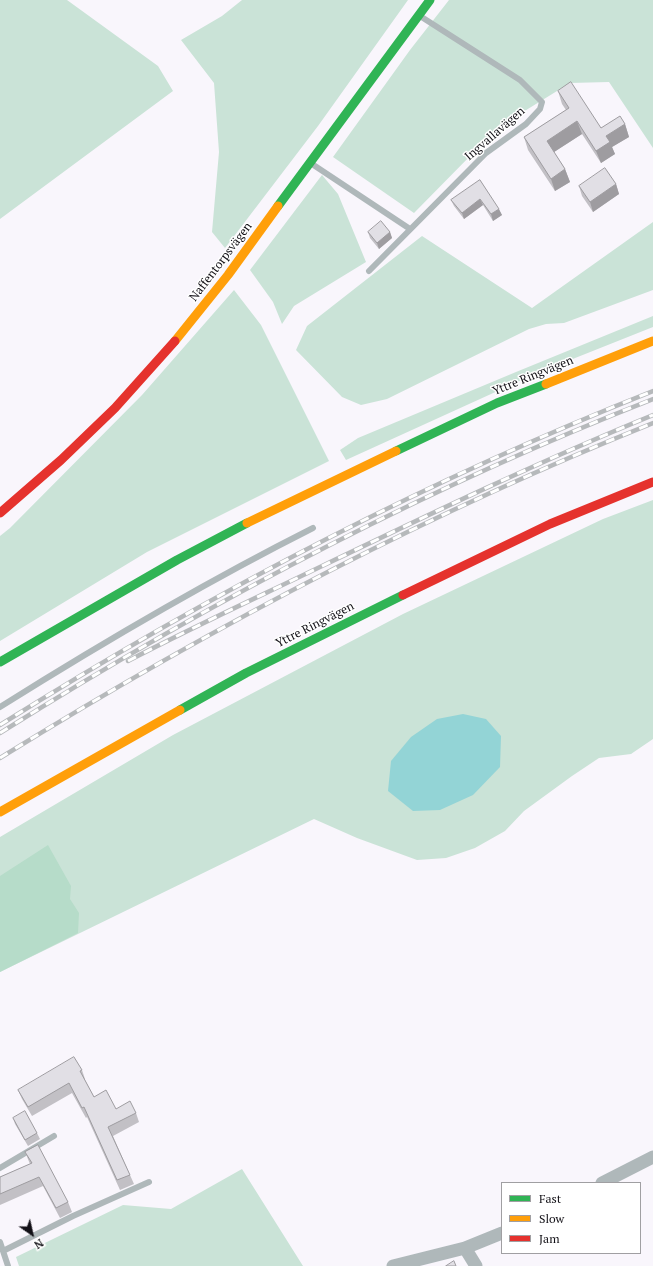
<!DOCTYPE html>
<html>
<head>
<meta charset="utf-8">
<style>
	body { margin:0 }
	#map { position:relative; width:653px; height:1266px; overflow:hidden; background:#f9f6fc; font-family:"PT Serif",serif }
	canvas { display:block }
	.legend { position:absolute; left:501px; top:1182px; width:140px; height:72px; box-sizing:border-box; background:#fff; border:1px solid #a09fa2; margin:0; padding:5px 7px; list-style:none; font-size:12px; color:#121016 }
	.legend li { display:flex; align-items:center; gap:8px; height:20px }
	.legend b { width:20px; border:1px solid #a09fa2 }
	.north { position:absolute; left:12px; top:1214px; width:40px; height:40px; -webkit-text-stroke:3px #fff; paint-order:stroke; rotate:146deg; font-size:11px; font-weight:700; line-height:16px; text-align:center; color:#121016 }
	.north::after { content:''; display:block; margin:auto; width:14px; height:18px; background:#121016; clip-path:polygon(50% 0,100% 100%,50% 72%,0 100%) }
</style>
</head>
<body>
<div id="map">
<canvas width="653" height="1266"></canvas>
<ul class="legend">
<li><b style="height:5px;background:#30b455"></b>Fast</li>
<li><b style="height:5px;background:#ff9f0a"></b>Slow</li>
<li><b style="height:5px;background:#e5322d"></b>Jam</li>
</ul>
<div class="north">N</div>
</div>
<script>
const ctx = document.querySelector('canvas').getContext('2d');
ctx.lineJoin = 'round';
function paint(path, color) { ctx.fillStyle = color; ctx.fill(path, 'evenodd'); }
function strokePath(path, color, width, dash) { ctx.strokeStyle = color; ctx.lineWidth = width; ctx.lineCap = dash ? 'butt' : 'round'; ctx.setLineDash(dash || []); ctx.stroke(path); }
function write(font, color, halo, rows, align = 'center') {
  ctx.font = font + ' "PT Serif",serif'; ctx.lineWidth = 3; ctx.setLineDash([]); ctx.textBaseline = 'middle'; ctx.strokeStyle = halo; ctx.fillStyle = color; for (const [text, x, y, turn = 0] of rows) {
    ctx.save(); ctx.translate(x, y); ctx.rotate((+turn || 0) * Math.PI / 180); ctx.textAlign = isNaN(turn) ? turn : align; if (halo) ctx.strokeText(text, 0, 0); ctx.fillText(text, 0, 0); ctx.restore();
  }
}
const green = new Path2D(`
	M0 0H67L158 66 173 91 0 219Z
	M242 0H408L318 126 225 248 212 232 219 152 214 83 181 40 222 16Z
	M449 0H653V148L609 82 570 83 523 112 477 149 414 213 333 157 410 50Z
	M322 175 338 194 366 262 294 306 282 324 273 302 250 270Z
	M653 222V290L564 323 546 324 529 329 387 399 361 405 342 397 296 350 307 326 422 236 532 308Z
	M234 290 261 325 329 461 147 552 0 641V536L10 528 142 395Z
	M653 316V327L535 374 346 460 340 450 358 438 516 372Z
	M653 500V739L631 754 599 758 572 776 524 811 505 831 475 848 446 858 417 860 357 838 314 819 0 972V837L173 735 403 614 603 519Z
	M242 1169 303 1266H19L16 1257 123 1205 171 1209Z`);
const forest = new Path2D(`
	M48 845 71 886 70 899 79 913 78 933 0 972V876Z`);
const water = new Path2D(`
	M463 714 486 719 501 736 500 767 473 795 440 810 413 811 388 791 391 761 411 737 437 719Z`);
const lane = new Path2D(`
	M312 164 410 229
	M369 271 486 153 526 124 540 109 542 102 520 80 420 16
	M0 707C102 643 206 582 313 528
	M0 1168 54 1136
	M0 1242 8 1266
	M3 1251 73 1216 149 1182`);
const street = new Path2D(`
	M602 1183 653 1157
	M465 1248 476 1266
	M393 1266 465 1248 502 1233`);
const fast = new Path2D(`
	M278 206 430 0
	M396 451 497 403 546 384
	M0 662 177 560 247 523
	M180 710 246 673 403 595`);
const slow = new Path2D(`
	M175 341 228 275 278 206
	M546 384 653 341
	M247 523 396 451
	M0 812 180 710`);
const jam = new Path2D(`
	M0 513 61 460 115 408 175 341
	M403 595 550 524 653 482`);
const rail = new Path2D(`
	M128 661C191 628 256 598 320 567 430 514 540 461 653 415
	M0 725C207 595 425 481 653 391
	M0 733C207 603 425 488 653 399
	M0 758C206 630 428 513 653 423`);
const wall = new Path2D(`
	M558 91 601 128 625 124 629 137 612 147 615 154 601 163 582 134 554 152 565 169 570 182 555 191 528 150 524 137 566 110 562 104Z
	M480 180 502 215 493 221 483 205 464 219 454 206 451 200Z
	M616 184 619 194 593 212 582 196 579 186Z
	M368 232H390L392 238 379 249 370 238Z
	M82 1070 85 1079V1080L94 1097 116 1109 136 1113 139 1122 113 1136 130 1175 134 1184 120 1190 87 1117 86 1118 72 1093 32 1116 22 1099 18 1090Z
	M13 1118 37 1133 40 1139 28 1146 15 1124Z
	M25 1152 68 1202 72 1212 60 1218 43 1186 0 1205V1177L30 1164Z`);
const shadedWall = new Path2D(`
	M577 121 582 134 551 154 547 141Z
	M625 124 629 137 612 147 615 154 601 163 596 151 606 136Z
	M565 169 570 182 555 191 551 179Z
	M616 184 619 194 593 212 590 202Z
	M480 199 483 205 464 219 462 213Z
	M499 209 502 215 493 221 491 214Z
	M390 232 392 238 379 249 377 243Z`);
const building = new Path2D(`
	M571 82 601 128 620 116 625 124 606 136 610 142 596 151 577 121 547 141 565 169 551 179 524 137 569 108 558 91Z
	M605 168 616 184 590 202 579 186Z
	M480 180 499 209 491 214 480 199 462 213 451 200Z
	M381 221 390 232 377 243 368 232Z
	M74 1057 82 1070 80 1071 94 1097 106 1090 116 1109 130 1101 136 1113 108 1127 130 1175 117 1180 84 1107 82 1108 69 1083 28 1107 18 1090Z
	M25 1111 37 1133 25 1140 13 1118Z
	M38 1145 68 1202 56 1208 39 1177 0 1194V1177L32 1163 25 1152Z
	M454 1261 456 1266H446Z`);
const streetNames = [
	["Ingvallavägen",495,134,-41],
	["Naffentorpsvägen",221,262,-53],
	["Yttre Ringvägen",533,376,-22],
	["Yttre Ringvägen",315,625,-27]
];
paint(green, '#cae3d7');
paint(forest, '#b6dcc9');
paint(water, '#93d4d6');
strokePath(lane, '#afb8ba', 6);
strokePath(street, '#afb8ba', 13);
strokePath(fast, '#30b455', 9);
strokePath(slow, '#ff9f0a', 9);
strokePath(jam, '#e5322d', 9);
strokePath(rail, '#b6b9bb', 4.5);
strokePath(rail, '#fff', 3, [9]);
paint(wall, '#c2c0c5');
paint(shadedWall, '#9e9ca0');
paint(building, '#e1dfe5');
strokePath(building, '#9e9ca0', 1);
write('12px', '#121016', '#fff', streetNames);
</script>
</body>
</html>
